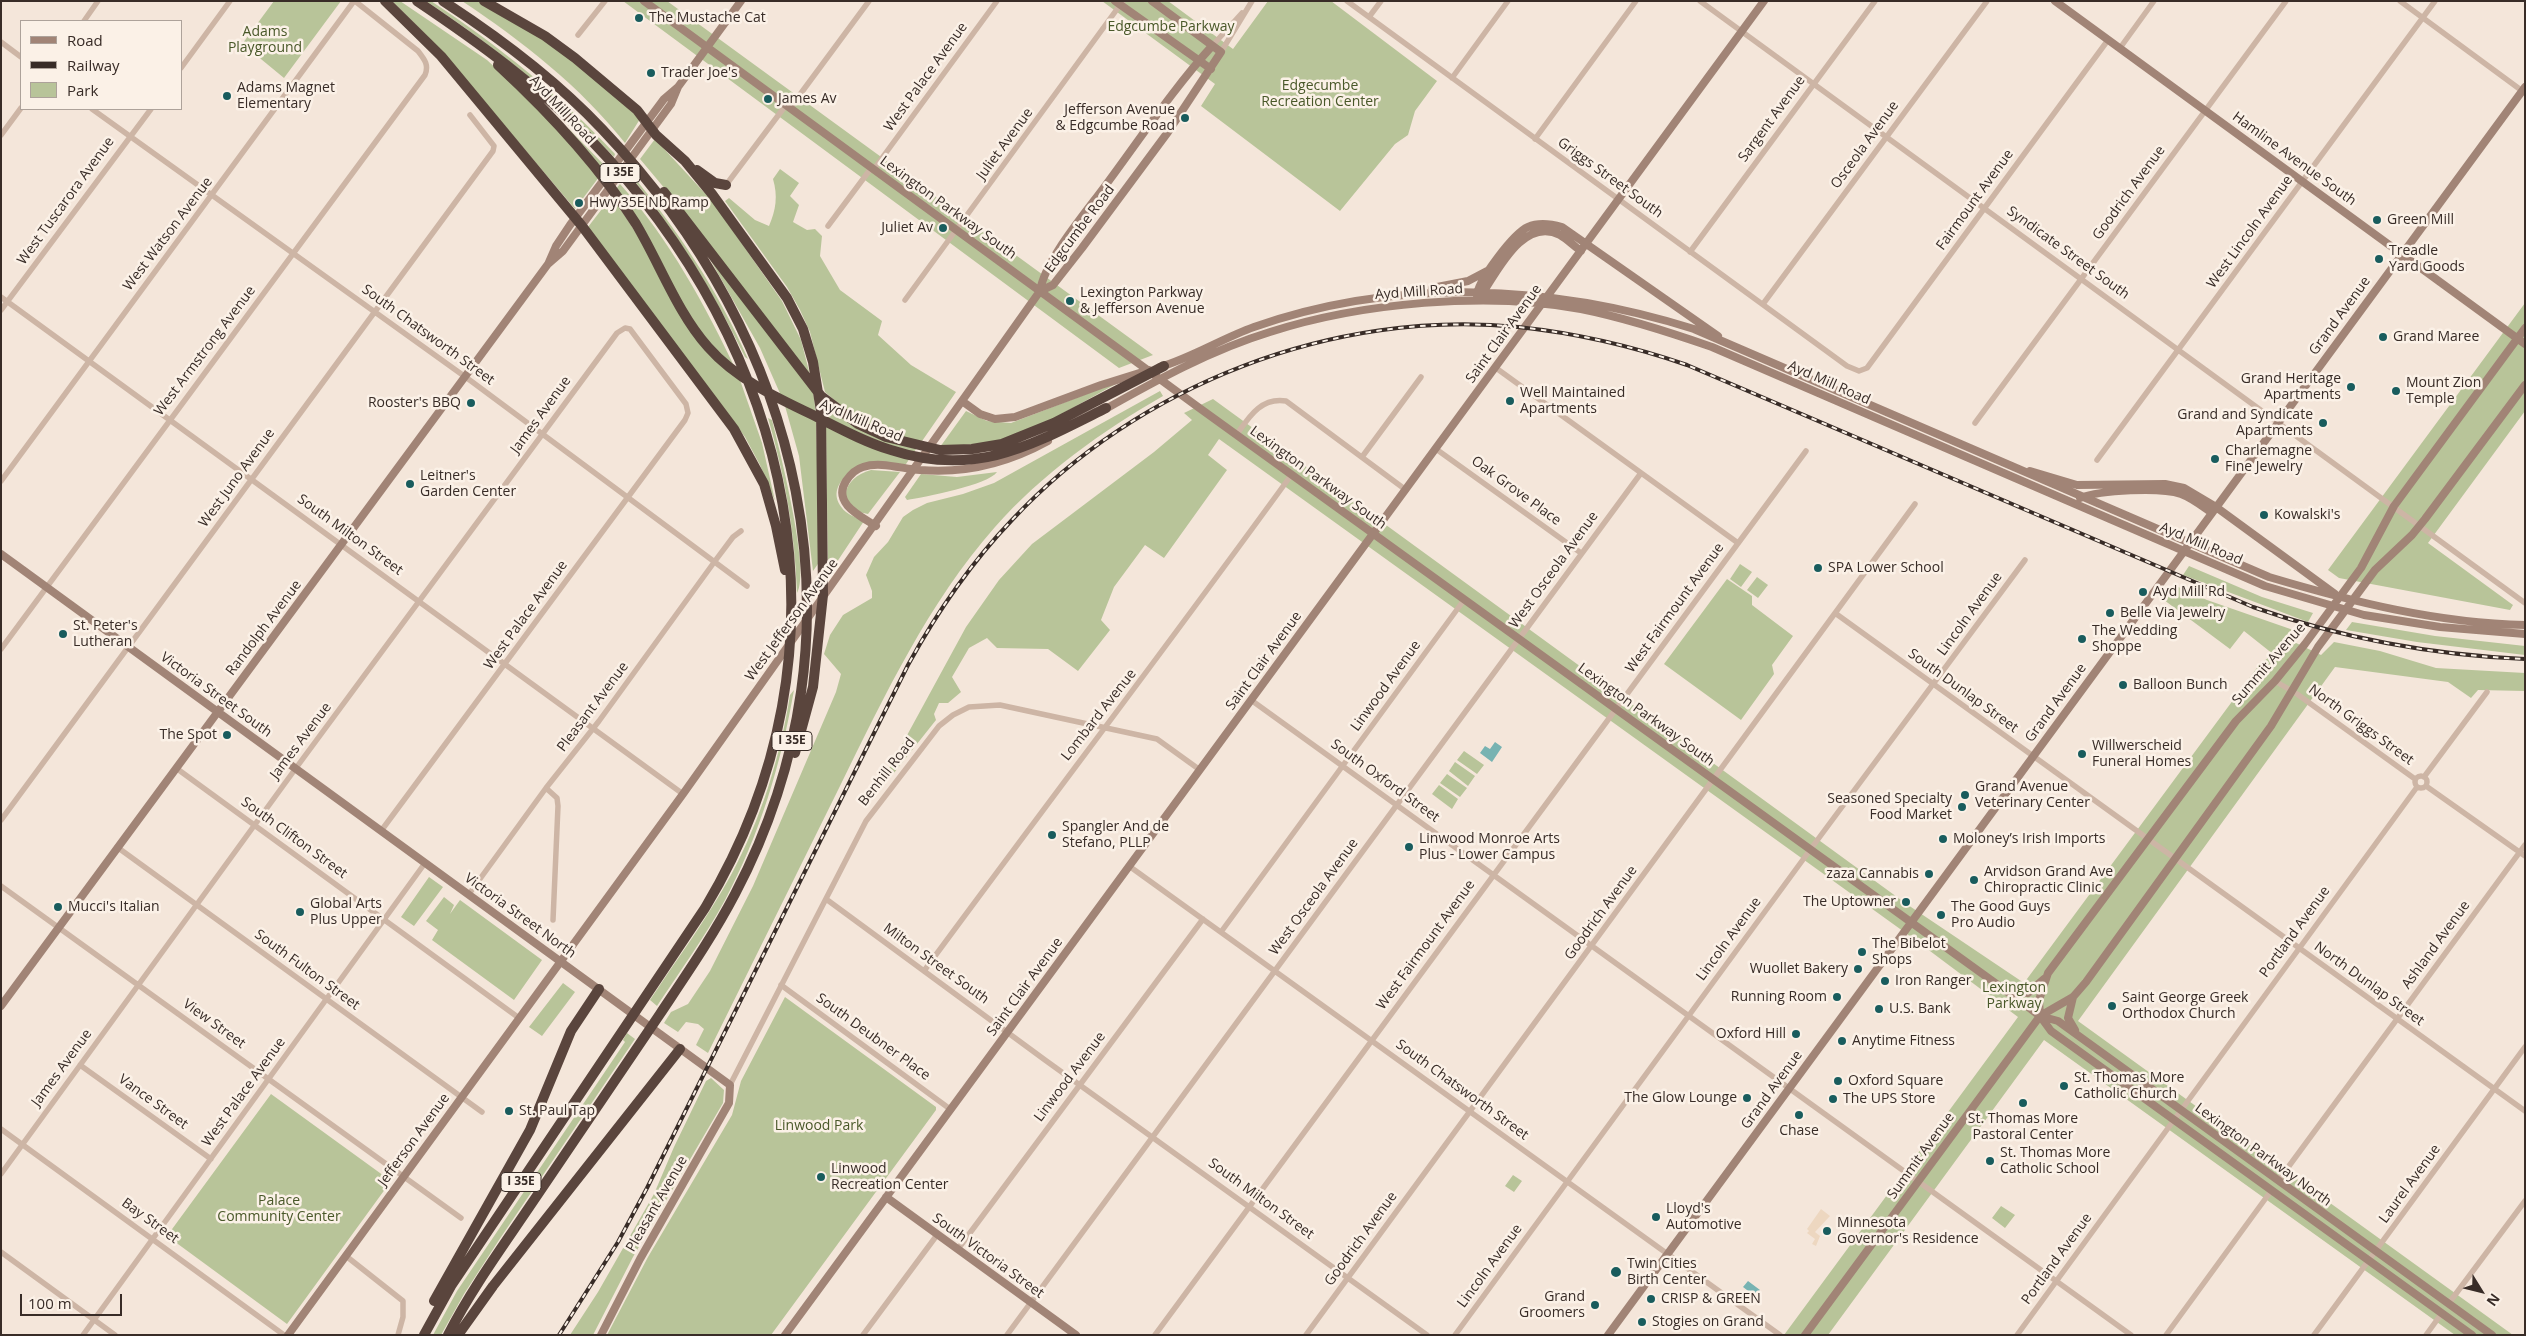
<!DOCTYPE html>
<html>
<head>
<meta charset="utf-8">
<style>
	body { margin:0 }
	#map { position:relative; width:2526px; height:1336px; overflow:hidden; background:#f4e6da; font-family:"Open Sans",sans-serif }
	canvas { display:block }
	.frame { position:absolute; inset:0; border:2px solid #382c27; pointer-events:none }
	.legend { position:absolute; left:20px; top:20px; width:162px; height:90px; box-sizing:border-box; background:#fbf1e7; border:1px solid #ada29a; margin:0; padding:6px 9px; list-style:none; font-size:15px; color:#382c27 }
	.legend li { display:flex; align-items:center; gap:10px; height:25px }
	.legend b { width:25px; border:1px solid #ada29a }
	.north { position:absolute; left:2456px; top:1266px; width:50px; height:50px; -webkit-text-stroke:4px #fbf1e7; paint-order:stroke; rotate:126deg; font-size:14px; font-weight:700; line-height:20px; text-align:center; color:#382c27 }
	.north::after { content:''; display:block; margin:auto; width:18px; height:22px; background:#382c27; clip-path:polygon(50% 0,100% 100%,50% 72%,0 100%) }
	.scale { position:absolute; left:20px; top:1294px; width:102px; height:22px; box-sizing:border-box; border:2px solid #382c27; border-top:0; padding-left:6px; font-size:15px; line-height:18px; white-space:nowrap; color:#382c27; -webkit-text-stroke:4px #fbf1e7; paint-order:stroke }
</style>
</head>
<body>
<div id="map">
<canvas width="2526" height="1336"></canvas>
<div class="frame"></div>
<ul class="legend">
<li><b style="height:6px;background:#a18476"></b>Road</li>
<li><b style="height:6px;background:#382c27"></b>Railway</li>
<li><b style="height:14px;background:#b8c499"></b>Park</li>
</ul>
<div class="north">N</div>
<div class="scale">100 m</div>
</div>
<script>
const ctx = document.querySelector('canvas').getContext('2d');
ctx.lineJoin = 'round';
function paint(path, color) { ctx.fillStyle = color; ctx.fill(path, 'evenodd'); }
function strokePath(path, color, width, dash) { ctx.strokeStyle = color; ctx.lineWidth = width; ctx.lineCap = dash ? 'butt' : 'round'; ctx.setLineDash(dash || []); ctx.stroke(path); }
function write(font, color, halo, rows, align = 'center') {
  ctx.font = font + ' "Open Sans",sans-serif'; ctx.lineWidth = 5; ctx.setLineDash([]); ctx.textBaseline = 'middle'; ctx.strokeStyle = halo; ctx.fillStyle = color; for (const [text, x, y, turn = 0] of rows) {
    ctx.save(); ctx.translate(x, y); ctx.rotate((+turn || 0) * Math.PI / 180); ctx.textAlign = isNaN(turn) ? turn : align; if (halo) ctx.strokeText(text, 0, 0); ctx.fillText(text, 0, 0); ctx.restore();
  }
}
const green = new Path2D(`
	M274 1H341L284 78 250 50 247 53 240 47Z
	M392 1H400L487 60 533 103 599 177 575 209 439 48Z
	M426 1H431C499 46 560 95 615 154L614 157C557 96 495 47 426 1Z
	M462 1H478L528 29 573 59 640 119 625 143C580 86 522 41 462 1Z
	M623 1H667L1153 355 1119 368Z
	M1102 1H1168L1233 49 1268 1H1331L1437 81 1415 111 1408 135 1395 144 1340 211 1201 106 1215 84Z
	M569 129 606 167 602 173 567 131Z
	M655 139 712 201 782 301 801 340 812 383 671 196 640 159Z
	M780 169 799 183 790 196 799 205 793 222 807 230 815 229 822 236 820 256 840 290 882 321 878 335 911 365 956 392 920 444 886 434 869 424 848 412 825 392 810 332 800 310 787 287 725 201 729 198 755 220 769 226C776 210 778 196 773 179Z
	M629 171C677 229 718 290 748 359L745 357C713 291 675 229 628 173Z
	M620 184C670 240 705 305 737 372L698 332 615 190Z
	M612 196 643 244 678 310 740 380 762 443 775 501 760 465 745 437 588 227Z
	M703 247 813 391 816 414 782 398 760 348Z
	M2525 303V411L2428 543 2513 605 2510 610 2339 578 2328 570Z
	M1123 380 1040 426 998 442 940 447 966 411 987 421 1011 423Z
	M1160 391 1163 396C1102 431 1042 474 995 527 928 603 885 695 840 786 796 875 752 964 708 1053L696 1045 704 1029 698 1024 686 1022 678 1032 664 1023 671 1012 688 1004 710 971 753 886 836 692 841 674 824 654 830 635 843 615 872 598V591L866 575 874 557 888 542 903 517 913 510 927 503 963 494 994 483Z
	M1213 399 1908 905 2024 983 2259 665 2273 654 2244 631 2230 649 2164 600 2174 585 2207 600 2299 632 2294 642 2321 655 2334 642 2380 651 2436 668 2525 673V691L2478 690 2471 698 2448 682 2335 667 2078 1021 2513 1335H2455L2044 1040 1828 1335H1784L2018 1017 1914 939 1219 439 1208 455 1227 470 1164 558 1145 545 1114 587 1101 620 1110 630 1078 671 1048 649 997 648 987 638 969 648 952 677 961 692 948 703H939L934 714 936 720 886 783H881L966 627 999 580 1032 544 1154 452 1192 420 1184 413Z
	M825 402 916 449 912 455 826 419Z
	M785 406 816 420 820 561 813 571 799 456Z
	M768 418 772 420C779 448 811 572 797 593 795 533 785 476 768 418Z
	M826 425 910 458 904 467C897 465 888 462 880 462 857 463 819 487 846 512 851 516 858 518 864 521L829 574 828 573Z
	M871 470 900 472 868 514C835 509 841 478 871 470Z
	M997 472C988 485 925 497 907 500L905 497 921 474 957 477Z
	M1740 564 1752 572 1741 587 1730 579Z
	M2189 566 2262 597 2313 613 2308 622 2183 575Z
	M1757 577 1768 585 1758 598 1747 590Z
	M1727 579 1752 596V605L1793 636 1772 665 1774 674 1741 720 1664 664Z
	M2352 622 2435 636 2525 646V655L2417 642 2346 630Z
	M794 690C781 764 760 834 725 900 705 937 680 971 657 1006L650 1000C677 959 707 919 731 875 761 819 780 758 790 695Z
	M1464 751 1484 765 1477 774 1457 760Z
	M1455 762 1475 776 1468 786 1449 771Z
	M1447 774 1467 788 1460 797 1440 783Z
	M1439 785 1458 799 1452 809 1432 794Z
	M429 877 443 887 414 926 401 917Z
	M444 897 454 905 450 914 460 900 542 960 514 1000 432 940 438 930 426 921Z
	M563 983 575 992 542 1036 529 1027Z
	M785 997 936 1107V1110L771 1335H607L648 1257 732 1115 741 1081Z
	M627 1033 635 1039 499 1240 464 1294 441 1335H433L457 1291 625 1042 623 1040Z
	M711 1078 724 1090 723 1103 633 1257 593 1335H570L598 1292 654 1194 674 1147 706 1081Z
	M271 1094 391 1181 287 1324 167 1236Z
	M1513 1175 1522 1181 1514 1192 1505 1186Z
	M2001 1206 2015 1215 2005 1228 1992 1218Z`);
const plaza = new Path2D(`
	M1821 1209 1830 1216 1815 1232 1820 1236 1816 1246 1812 1244 1815 1239 1807 1233 1809 1231 1807 1229Z`);
const water = new Path2D(`
	M1495 742 1502 747 1492 762 1480 753 1485 746 1490 749Z
	M1748 1281 1760 1290 1755 1296 1743 1287Z`);
const street = new Path2D(`
	M1347 1 1847 366 1859 371 1867 368 2108 40
	M1700 1 2525 603
	M2400 1 2525 93
	M1369 17 1381 1
	M84 21 98 1
	M578 35 605 1
	M1 42 21 57
	M1212 46 1242 13
	M2120 48 2154 1
	M1221 52 1252 1
	M181 68 230 1
	M1452 78 1508 1
	M790 108 869 1
	M92 109 471 381 747 586
	M1 135 21 108
	M1535 139 1636 1
	M874 169 997 1
	M726 185 786 105
	M828 226 872 167
	M1690 252 1875 1
	M1 297 683 794
	M905 300 1123 1
	M1763 304 1987 1
	M1 310 151 109
	M1496 368 1738 543
	M1975 423 2286 1
	M1237 434C1249 417 1261 397 1286 401L1406 490
	M1436 449 1581 553
	M1362 457 1421 377
	M2097 460 2435 1
	M1 481 354 1
	M1835 613 2525 1111
	M1 649 425 75C429 65 425 60 418 51L355 1
	M2275 681 2297 694 2415 779
	M1251 700 2131 1335
	M176 768 519 1018
	M2415 782a6 6 0 1 1 12 0a6 6 0 1 1-12 0Z
	M2424 777 2487 692
	M2426 786 2525 856
	M546 788 557 798 558 806 553 920
	M1 820 493 151 494 146 470 115
	M117 847 482 1112
	M1129 866 1780 1335
	M1 886 461 1218
	M469 894 546 788 599 721 715 561 733 537 741 531
	M826 899 1045 1060 1427 1335
	M1221 932 1464 600
	M924 971C1046 805 1171 641 1292 474
	M781 985 950 1109
	M80 1065 211 1159
	M730 1085 866 821 939 726 953 715 969 707 1000 705 1157 739 1200 770
	M1 1129 284 1335
	M1 1174 296 768 617 333 625 328 630 329 686 404 688 413 685 420 381 831
	M2278 1181 2525 845
	M958 1249 1203 919
	M1 1252 115 1335
	M346 1256 403 1301V1317L398 1335
	M2449 1303 2525 1201
	M83 1335 425 863
	M863 1335 937 1235
	M1007 1335 1641 473
	M1155 1335 1806 451
	M1306 1335 1915 504
	M1455 1335 1810 850 2025 560
	M2017 1335 2417 787
	M2166 1335 2271 1191
	M2314 1335 2525 1047
	M2426 1335 2442 1313`);
const secondary = new Path2D(`
	M644 1 1198 407 2027 1006 2040 1016 2051 1031 2472 1335
	M1115 1 1211 69
	M2055 1 2525 344
	M549 262 556 246 570 225 664 99 678 87 741 1
	M1432 288 1468 281 1487 271
	M1040 291 1053 285 1082 248 1168 132 1221 52 1152 1
	M1482 294C1498 270 1524 216 1560 235 1567 239 1574 246 1581 251
	M1477 296C1477 281 1514 233 1528 227 1539 222 1551 224 1562 227L1718 336
	M1160 367C1191 358 1223 338 1254 327 1397 277 1551 284 1694 329L2269 577C2353 602 2437 623 2525 625
	M962 401 980 414 995 419 1015 417 1101 385 1149 370
	M1102 411C1155 381 1211 350 1270 332 1360 303 1487 291 1581 309 1626 318 1669 332 1712 347L2265 586 2364 615 2440 627 2525 634
	M2030 471 2077 485 2165 484 2184 488 2216 507 2335 594
	M2080 498C2101 490 2160 487 2181 494 2192 498 2202 506 2212 513
	M876 526C860 516 832 503 846 481 850 475 856 469 863 467 880 461 903 469 920 470 966 474 1008 463 1048 441
	M1 554 730 1085 729 1103 640 1259 601 1335
	M2009 992 2028 993 2044 979
	M2073 997 2068 1018 2075 1030
	M1 1006 548 264 563 251 671 104 678 87
	M2040 1016 2039 1000 2048 973 2236 721 2275 681 2305 644 2361 568 2394 506 2525 328
	M2040 1016 2058 1021 2492 1335
	M886 1197 1076 1335
	M288 1335 683 794 1040 291C1045 259 1088 210 1108 182 1142 136 1174 88 1212 46
	M785 1335 1764 1
	M1608 1335 2525 87
	M1805 1335 2040 1016 2073 997 2086 982 2271 726 2318 647 2375 570 2412 535 2425 519 2525 385`);
const highway = new Path2D(`
	M385 1 441 56 582 226 734 429 764 484 776 526 785 570
	M417 1C478 42 536 84 588 137 794 349 862 647 705 908L451 1286 424 1335
	M443 1C500 38 555 79 602 129 802 339 874 629 735 894 713 936 686 975 660 1014 617 1077 575 1140 532 1203 503 1246 472 1288 448 1335
	M484 1 545 36 575 58 637 110 656 135 685 161 712 194 787 298 803 329 813 362 821 411 823 595 813 687 795 753
	M498 65C550 113 598 164 636 224 660 264 677 312 708 347 736 379 777 398 815 416 839 428 864 442 891 450 976 478 1032 445 1106 408
	M697 170 715 183 726 185
	M664 192 821 396 858 424 886 437 940 450 972 449 1002 444 1054 423 1164 366
	M434 1301 530 1130 571 1031 599 989
	M458 1335 493 1286 680 1049`);
const rail = new Path2D(`
	M559 1335 618 1242 647 1188 908 665C937 612 970 564 1012 520 1138 385 1333 309 1518 327 1576 333 1632 346 1687 365L2253 607C2341 638 2431 655 2525 659`);
const markers = [
	[639,18,5,"#195c5d"],
	[651,73,5,"#195c5d"],
	[227,96,5,"#195c5d"],
	[768,99,5,"#195c5d"],
	[1185,118,5,"#195c5d"],
	[579,203,5,"#195c5d"],
	[2377,220,5,"#195c5d"],
	[943,228,5,"#195c5d"],
	[2379,259,5,"#195c5d"],
	[1070,301,5,"#195c5d"],
	[2383,337,5,"#195c5d"],
	[2351,387,5,"#195c5d"],
	[2396,391,5,"#195c5d"],
	[1510,401,5,"#195c5d"],
	[471,403,5,"#195c5d"],
	[2323,423,5,"#195c5d"],
	[2215,459,5,"#195c5d"],
	[410,484,5,"#195c5d"],
	[2264,515,5,"#195c5d"],
	[1818,568,5,"#195c5d"],
	[2143,592,5,"#195c5d"],
	[2110,613,5,"#195c5d"],
	[63,634,5,"#195c5d"],
	[2082,639,5,"#195c5d"],
	[2123,685,5,"#195c5d"],
	[227,735,5,"#195c5d"],
	[2082,754,5,"#195c5d"],
	[1965,795,5,"#195c5d"],
	[1962,807,5,"#195c5d"],
	[1052,835,5,"#195c5d"],
	[1943,839,5,"#195c5d"],
	[1409,847,5,"#195c5d"],
	[1929,874,5,"#195c5d"],
	[1974,880,5,"#195c5d"],
	[1906,902,5,"#195c5d"],
	[58,907,5,"#195c5d"],
	[300,912,5,"#195c5d"],
	[1941,915,5,"#195c5d"],
	[1862,952,5,"#195c5d"],
	[1858,969,5,"#195c5d"],
	[1885,981,5,"#195c5d"],
	[1837,997,5,"#195c5d"],
	[2112,1006,5,"#195c5d"],
	[1879,1009,5,"#195c5d"],
	[1796,1034,5,"#195c5d"],
	[1842,1041,5,"#195c5d"],
	[1838,1081,5,"#195c5d"],
	[2064,1086,5,"#195c5d"],
	[1747,1098,5,"#195c5d"],
	[1833,1099,5,"#195c5d"],
	[2023,1103,5,"#195c5d"],
	[509,1111,5,"#195c5d"],
	[1799,1115,5,"#195c5d"],
	[1990,1161,5,"#195c5d"],
	[821,1177,5,"#195c5d"],
	[1656,1217,5,"#195c5d"],
	[1827,1231,5,"#195c5d"],
	[1616,1272,6,"#195c5d"],
	[1651,1299,5,"#195c5d"],
	[1595,1305,5,"#195c5d"],
	[1642,1322,5,"#195c5d"]
];
const shields = [
	[620,173,40],
	[792,741,40],
	[521,1182,40]
];
const shieldNames = [
	["I 35E",620,173],
	["I 35E",792,741],
	["I 35E",521,1182]
];
const poiNames = [
	["The Mustache Cat",649,18],
	["Trader Joe's",661,73],
	["Adams Magnet",237,88],
	["Elementary",237,104],
	["James Av",778,99],
	["Jefferson Avenue",1175,110,"right"],
	["& Edgcumbe Road",1175,126,"right"],
	["Hwy 35E Nb Ramp",589,203],
	["Green Mill",2387,220],
	["Juliet Av",933,228,"right"],
	["Treadle",2389,251],
	["Yard Goods",2389,267],
	["Lexington Parkway",1080,293],
	["& Jefferson Avenue",1080,309],
	["Grand Maree",2393,337],
	["Grand Heritage",2341,379,"right"],
	["Apartments",2341,395,"right"],
	["Mount Zion",2406,383],
	["Temple",2406,399],
	["Well Maintained",1520,393],
	["Apartments",1520,409],
	["Rooster's BBQ",461,403,"right"],
	["Grand and Syndicate",2313,415,"right"],
	["Apartments",2313,431,"right"],
	["Charlemagne",2225,451],
	["Fine Jewelry",2225,467],
	["Leitner's",420,476],
	["Garden Center",420,492],
	["Kowalski's",2274,515],
	["SPA Lower School",1828,568],
	["Ayd Mill Rd",2153,592],
	["Belle Via Jewelry",2120,613],
	["St. Peter's",73,626],
	["Lutheran",73,642],
	["The Wedding",2092,631],
	["Shoppe",2092,647],
	["Balloon Bunch",2133,685],
	["The Spot",217,735,"right"],
	["Willwerscheid",2092,746],
	["Funeral Homes",2092,762],
	["Grand Avenue",1975,787],
	["Veterinary Center",1975,803],
	["Seasoned Specialty",1952,799,"right"],
	["Food Market",1952,815,"right"],
	["Spangler And de",1062,827],
	["Stefano, PLLP",1062,843],
	["Linwood Monroe Arts",1419,839],
	["Plus - Lower Campus",1419,855],
	["Moloney’s Irish Imports",1953,839],
	["Arvidson Grand Ave",1984,872],
	["Chiropractic Clinic",1984,888],
	["zaza Cannabis",1919,874,"right"],
	["The Uptowner",1896,902,"right"],
	["Global Arts",310,904],
	["Plus Upper",310,920],
	["Mucci's Italian",68,907],
	["The Good Guys",1951,907],
	["Pro Audio",1951,923],
	["The Bibelot",1872,944],
	["Shops",1872,960],
	["Wuollet Bakery",1848,969,"right"],
	["Iron Ranger",1895,981],
	["Running Room",1827,997,"right"],
	["Saint George Greek",2122,998],
	["Orthodox Church",2122,1014],
	["U.S. Bank",1889,1009],
	["Oxford Hill",1786,1034,"right"],
	["Anytime Fitness",1852,1041],
	["St. Thomas More",2074,1078],
	["Catholic Church",2074,1094],
	["Oxford Square",1848,1081],
	["The Glow Lounge",1737,1098,"right"],
	["The UPS Store",1843,1099],
	["St. Paul Tap",519,1111],
	["St. Thomas More",2023,1119,"center"],
	["Pastoral Center",2023,1135,"center"],
	["Chase",1799,1131,"center"],
	["St. Thomas More",2000,1153],
	["Catholic School",2000,1169],
	["Linwood",831,1169],
	["Recreation Center",831,1185],
	["Lloyd's",1666,1209],
	["Automotive",1666,1225],
	["Minnesota",1837,1223],
	["Governor's Residence",1837,1239],
	["Twin Cities",1627,1264],
	["Birth Center",1627,1280],
	["Grand",1585,1297,"right"],
	["Groomers",1585,1313,"right"],
	["CRISP & GREEN",1661,1299],
	["Stogies on Grand",1652,1322]
];
const parkNames = [
	["Edgcumbe Parkway",1171,27],
	["Adams",265,32],
	["Playground",265,48],
	["Edgecumbe",1320,86],
	["Recreation Center",1320,102],
	["Lexington",2014,988],
	["Parkway",2014,1004],
	["Linwood Park",819,1126],
	["Palace",279,1201],
	["Community Center",279,1217]
];
const streetNames = [
	["West Palace Avenue",926,77,-54],
	["Ayd Mill Road",562,110,47],
	["Sargent Avenue",1772,119,-54],
	["Juliet Avenue",1005,144,-54],
	["Osceola Avenue",1865,145,-54],
	["Hamline Avenue South",2294,159,36],
	["Griggs Street South",1610,178,36],
	["Goodrich Avenue",2129,193,-54],
	["Fairmount Avenue",1975,200,-54],
	["West Tuscarora Avenue",66,201,-54],
	["Lexington Parkway South",948,208,36],
	["Edgcumbe Road",1080,229,-53],
	["West Lincoln Avenue",2250,232,-54],
	["West Watson Avenue",168,234,-53],
	["Syndicate Street South",2068,253,36],
	["Ayd Mill Road",1419,292,-4],
	["Grand Avenue",2340,316,-54],
	["Saint Clair Avenue",1504,334,-54],
	["South Chatsworth Street",428,335,36],
	["West Armstrong Avenue",205,351,-53],
	["Ayd Mill Road",1829,383,24],
	["James Avenue",541,415,-54],
	["Ayd Mill Road",861,421,23],
	["West Juno Avenue",237,478,-54],
	["Lexington Parkway South",1318,478,36],
	["Oak Grove Place",1516,491,36],
	["South Milton Street",350,535,36],
	["Ayd Mill Road",2201,544,23],
	["West Osceola Avenue",1554,570,-54],
	["West Fairmount Avenue",1675,608,-54],
	["Lincoln Avenue",1970,614,-54],
	["West Palace Avenue",526,615,-54],
	["West Jefferson Avenue",792,620,-54],
	["Randolph Avenue",264,628,-53],
	["Saint Clair Avenue",1264,661,-54],
	["Summit Avenue",2269,664,-49],
	["Linwood Avenue",1386,686,-54],
	["South Dunlap Street",1963,691,36],
	["Victoria Street South",216,695,36],
	["Grand Avenue",2056,703,-54],
	["Pleasant Avenue",593,707,-53],
	["Lombard Avenue",1099,715,-52],
	["Lexington Parkway South",1646,715,36],
	["North Griggs Street",2361,725,36],
	["James Avenue",301,741,-53],
	["Benhill Road",887,772,-52],
	["South Oxford Street",1385,781,36],
	["South Clifton Street",294,838,36],
	["West Osceola Avenue",1314,897,-54],
	["Goodrich Avenue",1601,913,-54],
	["Victoria Street North",520,916,36],
	["Portland Avenue",2295,932,-54],
	["Lincoln Avenue",1729,939,-54],
	["West Fairmount Avenue",1426,945,-54],
	["Ashland Avenue",2436,945,-54],
	["Milton Street South",936,964,36],
	["South Fulton Street",307,970,36],
	["North Dunlap Street",2369,984,36],
	["Saint Clair Avenue",1025,987,-54],
	["View Street",214,1024,36],
	["South Deubner Place",873,1037,36],
	["James Avenue",62,1068,-54],
	["Linwood Avenue",1070,1077,-53],
	["South Chatsworth Street",1462,1090,36],
	["Grand Avenue",1772,1090,-54],
	["West Palace Avenue",244,1092,-54],
	["Vance Street",153,1102,36],
	["Jefferson Avenue",414,1140,-54],
	["Lexington Parkway North",2263,1155,36],
	["Summit Avenue",1921,1156,-54],
	["Laurel Avenue",2410,1184,-54],
	["South Milton Street",1261,1199,36],
	["Pleasant Avenue",657,1204,-60],
	["Bay Street",150,1221,36],
	["Goodrich Avenue",1361,1239,-54],
	["South Victoria Street",988,1256,36],
	["Portland Avenue",2057,1259,-54],
	["Lincoln Avenue",1490,1266,-54]
];
paint(green, '#b8c499');
paint(plaza, '#edd7c0');
paint(water, '#77b3b2');
strokePath(street, '#cdb5a5', 5.5);
strokePath(secondary, '#a18476', 8);
strokePath(highway, '#5a453d', 10);
strokePath(rail, '#382c27', 4);
strokePath(rail, '#fbf1e7', 2, [5.5]);
for (const [x, y, r, color] of markers) { const dot = new Path2D(); dot.arc(x, y, r, 0, 2 * Math.PI); ctx.fillStyle = color; ctx.fill(dot); strokePath(dot, '#fbf1e7', 2); }
for (const [x, y, w] of shields) { const box = new Path2D(); box.roundRect(x - w / 2, y - 9.5, w, 19, 4); ctx.fillStyle = '#fbf1e7'; ctx.fill(box); strokePath(box, '#382c27', 1); }
write('bold 12px', '#382c27', null, shieldNames);
write('14px', '#382c27', '#fbf1e7', poiNames, 'left');
write('14px', '#495829', '#fbf1e7', parkNames);
write('14px', '#382c27', '#fbf1e7', streetNames);
</script>
</body>
</html>
